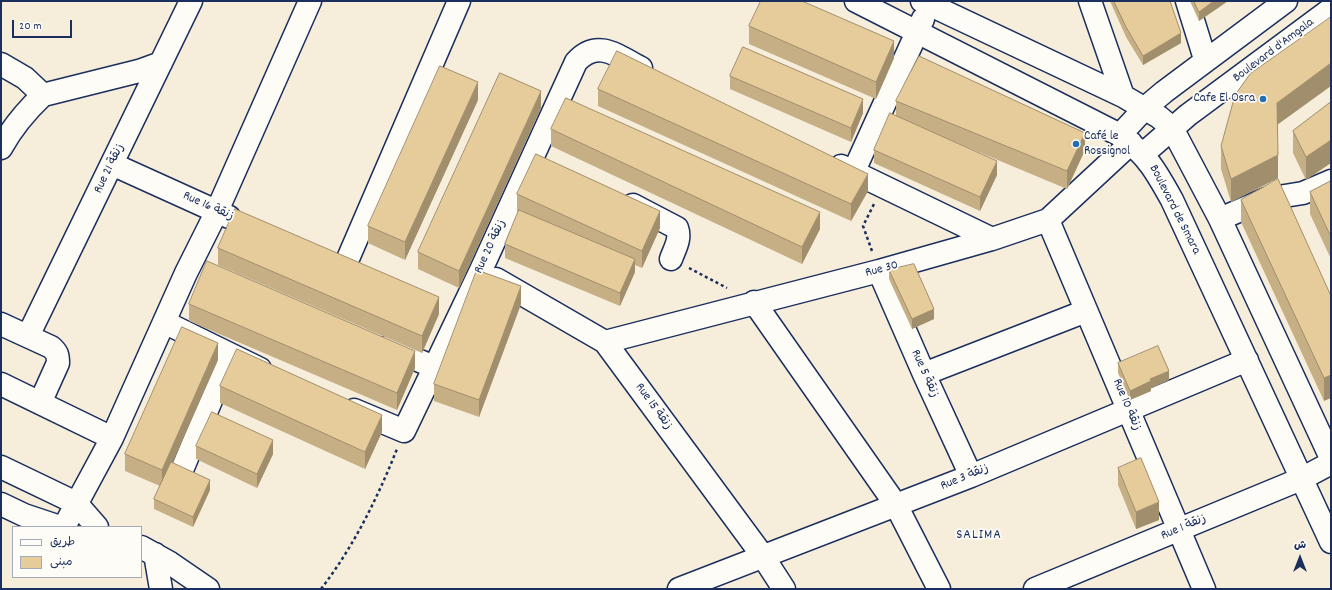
<!DOCTYPE html>
<html>
<head>
<meta charset="utf-8">
<style>
	body { margin:0 }
	#map { position:relative; width:1332px; height:590px; overflow:hidden; background:#f6eddb; font-family:Dekko,"Playpen Sans Arabic",sans-serif }
	canvas { display:block }
	.frame { position:absolute; inset:0; border:2px solid #1b2f5e; pointer-events:none }
	.legend { position:absolute; left:12px; top:526px; width:130px; height:52px; box-sizing:border-box; background:#fdfcf7; border:1px solid #a3aaba; margin:0; padding:5px 7px; list-style:none; font-size:12px; color:#1b2f5e }
	.legend li { display:flex; align-items:center; gap:8px; height:20px }
	.legend b { width:20px; border:1px solid #a3aaba }
	.north { position:absolute; left:1280px; top:538px; width:40px; height:40px; -webkit-text-stroke:3px #fdfcf7; paint-order:stroke; rotate:0deg; font-size:11px; font-weight:700; line-height:16px; text-align:center; color:#1b2f5e }
	.north::after { content:''; display:block; margin:auto; width:14px; height:18px; background:#1b2f5e; clip-path:polygon(50% 0,100% 100%,50% 72%,0 100%) }
	.scale { position:absolute; left:12px; top:20px; width:60px; height:18px; box-sizing:border-box; border:2px solid #1b2f5e; border-top:0; padding-left:5px; font-size:12px; line-height:14px; white-space:nowrap; color:#1b2f5e; -webkit-text-stroke:3px #fdfcf7; paint-order:stroke }
</style>
</head>
<body>
<div id="map">
<canvas width="1332" height="590"></canvas>
<div class="frame"></div>
<ul class="legend">
<li><b style="height:5px;background:#fdfcf7"></b>طريق</li>
<li><b style="height:11px;background:#e6cb9b"></b>مبنى</li>
</ul>
<div class="north">ش</div>
<div class="scale">20 m</div>
</div>
<script>
const ctx = document.querySelector('canvas').getContext('2d');
ctx.lineJoin = 'round';
function strokePath(path, color, width, dash) { ctx.strokeStyle = color; ctx.lineWidth = width; ctx.lineCap = dash ? 'butt' : 'round'; ctx.setLineDash(dash || []); ctx.stroke(path); }
function paint(path, color) { ctx.fillStyle = color; ctx.fill(path, 'evenodd'); }
function write(font, color, halo, rows, align = 'center') {
  ctx.font = font + ' Dekko,"Playpen Sans Arabic",sans-serif'; ctx.lineWidth = 3.5; ctx.setLineDash([]); ctx.textBaseline = 'middle'; ctx.strokeStyle = halo; ctx.fillStyle = color; for (const [text, x, y, turn = 0] of rows) {
    ctx.save(); ctx.translate(x, y); ctx.rotate((+turn || 0) * Math.PI / 180); ctx.textAlign = isNaN(turn) ? turn : align; if (halo) ctx.strokeText(text, 0, 0); ctx.fillText(text, 0, 0); ctx.restore();
  }
}
const path = new Path2D(`
	M872 251 863 226 874 204
	M689 268 727 288
	M321 589C354 546 377 499 397 449`);
const minor = new Path2D(`
	M856 1 1120 135C1147 155 1156 171 1172 200L1331 542
	M922 1 1123 96 1159 117 1172 128 1220 219 1331 458
	M1090 1 1123 96
	M1187 1 1205 59
	M1 64 25 78 43 95 139 71 161 63
	M1120 135 1145 108 1164 92 1286 1
	M1 148C12 128 26 111 43 95
	M1143 154 1188 115 1331 9
	M112 164 229 217
	M841 166 992 239
	M853 173 923 19
	M633 205 677 228C681 239 675 248 671 259
	M1220 219 1266 199 1303 193 1331 181
	M1048 220 1204 589
	M344 268 459 1
	M879 271 924 374 971 476
	M496 279 605 342 762 555 784 589
	M754 302 896 505 939 589
	M164 322 260 369
	M1 324 51 347C57 352 58 355 58 363L40 403
	M28 336 191 1
	M605 342 879 271 992 239 1048 220 1131 143
	M387 347 434 367
	M924 374 1086 311
	M1 384 112 438
	M354 410 404 431 481 270 576 62C597 38 618 56 641 68
	M1 467 76 503 97 527
	M182 470 230 355
	M1 504 24 515 60 527
	M64 527 112 438 186 273 217 211 310 1
	M141 547 170 563 208 589
	M155 554 161 589
	M679 589 971 476 1247 360
	M1035 589 1301 479 1331 463`);
const wall = new Path2D(`
	M1110 1H1170L1181 43 1143 65 1126 37Z
	M1190 1H1228L1199 21Z
	M749 26 894 58 876 99 749 44Z
	M730 76 863 113 851 142 730 89Z
	M598 89 868 191 851 221 598 106Z
	M478 100 405 260 368 243V226Z
	M896 101 1085 150 1067 189 950 140 997 175 980 211 874 163V150L896 116Z
	M1331 102 1306 180 1293 153V131Z
	M541 108 459 288 418 269V252Z
	M1277 125 1278 178 1231 202 1221 169V146Z
	M551 129 820 229 802 264 551 146Z
	M1331 181V259L1310 214V192Z
	M517 194 660 228 642 268 635 265V272L620 306 505 258V244L519 212 517 211Z
	M1241 200 1331 296 1324 401 1241 222Z
	M218 248 439 314 422 353 218 265Z
	M889 270 934 319 912 329 889 279Z
	M189 304 415 368 397 410 189 321Z
	M521 304 479 417 434 401V384Z
	M218 360 172 463 210 490 193 527 154 509V499L160 486 125 471V454Z
	M1118 363 1169 380 1151 388V391L1130 400 1118 373Z
	M220 386 382 432 365 469 220 403Z
	M196 446 273 454 257 488 196 459Z
	M1118 468 1159 520 1136 529 1118 485Z`);
const shadedWall = new Path2D(`
	M1214 1H1228L1199 21V12Z
	M1181 33V43L1143 65V56Z
	M894 41V58L876 99V82Z
	M1331 63V86L1277 125V103Z
	M478 82V100L405 260V242Z
	M541 91V108L459 288V271Z
	M863 99V113L851 142V128Z
	M1085 133V150L1067 189V171Z
	M1331 140V163L1306 180V157Z
	M1278 155V178L1231 202V179Z
	M997 161V175L980 211V197Z
	M868 174V191L851 221V204Z
	M660 211V228L642 268V251Z
	M820 212V229L802 264V247Z
	M635 259V272L620 306V293Z
	M521 286V304L479 417V400Z
	M439 297V314L422 353V336Z
	M934 309V319L912 329V319Z
	M218 343V360L162 487V470Z
	M415 351V368L397 410V393Z
	M1169 371V380L1151 388V391L1130 400V391L1150 379Z
	M1331 375V398L1324 401V378Z
	M382 415V432L365 469V452Z
	M273 440V454L257 488V474Z
	M210 480V490L193 527V517Z
	M1159 502V520L1136 529V512Z`);
const building = new Path2D(`
	M761 1H802L894 41 876 82 749 26Z
	M1114 1H1170L1181 33 1143 56 1126 27Z
	M1194 1H1214L1199 12Z
	M1331 17V63L1277 103 1278 155 1231 179 1221 146 1235 95 1250 74Z
	M743 47 863 99 851 128 730 76Z
	M617 51 868 174 851 204 598 89Z
	M919 56 1085 133 1067 171 896 101Z
	M440 66 478 82 405 242 368 226Z
	M500 73 541 91 459 271 418 252Z
	M566 98 820 212 802 247 551 129Z
	M1331 102V140L1306 157 1293 131Z
	M890 113 997 161 980 197 874 150Z
	M536 154 660 211 642 251 517 194Z
	M1278 179 1331 296V375L1324 378 1241 200Z
	M1331 181V237L1310 192Z
	M235 209 439 297 422 336 218 248Z
	M519 210 635 259 620 293 505 244Z
	M207 261 415 351 397 393 189 304Z
	M914 264 934 309 912 319 889 270Z
	M477 270 521 286 479 400 434 384Z
	M182 327 218 343 162 470 125 454Z
	M1158 346 1169 371 1150 379 1151 381 1130 391 1118 363Z
	M237 349 382 415 365 452 220 386Z
	M212 412 273 440 257 474 196 446Z
	M1141 458 1159 502 1136 512 1118 468Z
	M171 462 210 480 193 517 154 499Z`);
const markers = [
	[1263,99,4,"#1f6fb2"],
	[1076,144,4,"#1f6fb2"]
];
const streetNames = [
	["Boulevard d'Amgala",1274,51,-37],
	["Rue 21 زنقة",110,169,-64],
	["Rue 16 زنقة",208,207,24],
	["Boulevard de Smara",1174,210,63],
	["Rue 20 زنقة",491,247,-65],
	["Rue 30",882,270,-15],
	["Rue 5 زنقة",924,374,66],
	["Rue 10 زنقة",1126,405,67],
	["Rue 15 زنقة",653,407,54],
	["Rue 3 زنقة",965,478,-22],
	["Rue 1 زنقة",1184,528,-23]
];
const poiNames = [
	["Cafe El Osra",1255,99],
	["Café le",1084,137,"left"],
	["Rossignol",1084,152,"left"]
];
const neighbourhoodNames = [
	["SALIMA",979,536]
];
strokePath(minor, '#1b2f5e', 25);
strokePath(path, '#1b2f5e', 2.5, [3, 3]);
strokePath(minor, '#fdfcf7', 22);
paint(wall, '#c6af85');
paint(shadedWall, '#a18e6c');
paint(building, '#e6cb9b');
strokePath(building, '#a18e6c', 1);
for (const [x, y, r, color] of markers) { const dot = new Path2D(); dot.arc(x, y, r, 0, 2 * Math.PI); ctx.fillStyle = color; ctx.fill(dot); strokePath(dot, '#fdfcf7', 1.5); }
write('13px', '#1b2f5e', '#fdfcf7', streetNames);
write('13px', '#1b2f5e', '#fdfcf7', poiNames, 'right');
ctx.letterSpacing = '1px';
write('14px', '#1b2f5e', '#fdfcf7', neighbourhoodNames);
ctx.letterSpacing = '0px';
</script>
</body>
</html>
